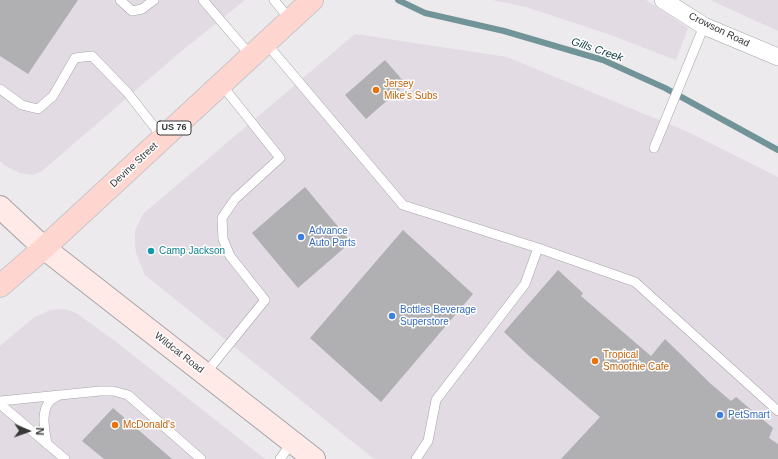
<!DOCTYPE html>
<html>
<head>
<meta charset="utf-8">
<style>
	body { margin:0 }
	#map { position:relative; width:778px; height:459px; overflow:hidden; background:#eceaed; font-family:Helvetica,sans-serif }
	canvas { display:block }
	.north { position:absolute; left:8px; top:411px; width:40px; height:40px; -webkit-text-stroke:3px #fff; paint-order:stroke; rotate:92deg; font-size:11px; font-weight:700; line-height:16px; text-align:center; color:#383839 }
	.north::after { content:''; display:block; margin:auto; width:14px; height:18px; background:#383839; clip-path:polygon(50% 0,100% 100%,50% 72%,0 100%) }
</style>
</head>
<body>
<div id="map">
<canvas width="778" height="459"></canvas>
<div class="north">N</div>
</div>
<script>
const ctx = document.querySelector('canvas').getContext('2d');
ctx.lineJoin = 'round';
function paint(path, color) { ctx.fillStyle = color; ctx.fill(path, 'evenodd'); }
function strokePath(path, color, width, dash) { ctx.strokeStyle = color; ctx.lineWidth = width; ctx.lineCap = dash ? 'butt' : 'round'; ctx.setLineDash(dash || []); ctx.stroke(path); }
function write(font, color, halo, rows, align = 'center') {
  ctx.font = font + ' Helvetica,sans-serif'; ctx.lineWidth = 3; ctx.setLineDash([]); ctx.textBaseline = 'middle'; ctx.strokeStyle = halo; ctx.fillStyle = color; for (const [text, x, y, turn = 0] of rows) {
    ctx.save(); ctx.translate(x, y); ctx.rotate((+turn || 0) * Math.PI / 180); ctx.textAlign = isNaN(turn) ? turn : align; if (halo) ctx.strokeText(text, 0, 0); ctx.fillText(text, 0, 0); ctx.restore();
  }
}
const built = new Path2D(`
	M0 0H245L178 54 42 171 33 175 20 173 4 165 0 161Z
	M492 0H646L688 28 676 60 608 34 526 7Z
	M710 0H778V31Z
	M355 34 507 57 688 132 778 177V459H374L145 275 136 253 135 243V231L143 214Z
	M65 309 76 313 111 338 265 459H0V346L33 318 50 310Z`);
const stream = new Path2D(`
	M398 0 425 13 504 31 603 60 665 88 778 150`);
const building = new Path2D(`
	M0 0H78L28 74 0 56Z
	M385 60 406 84 366 119 345 95Z
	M305 187 351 242 298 288 252 233Z
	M403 230 473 294 381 402 310 338Z
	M558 270 583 293 581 296 651 356 665 339 711 384 731 401 736 397 773 428 769 438 778 444V459H561L600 417 528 355 504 332Z
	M113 408 172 459H104L82 441Z`);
const service = new Path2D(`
	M120 0 132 11 142 9 154 0
	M203 0 251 56
	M274 0 290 20
	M266 43 403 205 538 248 635 282 778 411
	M0 89 22 105 38 109 53 96 75 58 92 56 127 92 163 138
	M654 148 704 26
	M205 374 265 300 230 256 223 239 222 218 235 199 280 158 221 84
	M0 401 100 391H113L128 395 201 459
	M0 404 65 459
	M47 444C45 431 40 412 50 401 52 399 56 397 58 396
	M280 459 292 442
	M416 459 428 441 436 400 525 284 538 248`);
const minor = new Path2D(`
	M663 0 704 26 778 57`);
const secondary = new Path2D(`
	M0 207 44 248 314 459`);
const primary = new Path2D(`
	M0 286 44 248 312 0`);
const markers = [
	[376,90,4,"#e8710a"],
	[301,237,4,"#3f7fe0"],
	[151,251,4,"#0f9aa8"],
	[392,316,4,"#3f7fe0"],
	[595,361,4,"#e8710a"],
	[720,415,4,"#3f7fe0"],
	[115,425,4,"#e8710a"]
];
const shields = [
	[174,128,34]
];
const shieldNames = [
	["US 76",174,128]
];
const streetNames = [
	["Crowson Road",719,30,26],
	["Devine Street",134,165,-43],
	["Wildcat Road",179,353,38]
];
const foodNames = [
	["Jersey",384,84],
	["Mike's Subs",384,96],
	["Tropical",603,355],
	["Smoothie Cafe",603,367],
	["McDonald's",123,425]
];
const shopNames = [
	["Advance",309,231],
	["Auto Parts",309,243],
	["Bottles Beverage",400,310],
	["Superstore",400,322],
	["PetSmart",728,415]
];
const cultureNames = [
	["Camp Jackson",159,251]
];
const waterNames = [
	["Gills Creek",597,50,19]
];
paint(built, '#e2dbe4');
strokePath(stream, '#719498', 6);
paint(building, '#b0b0b2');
strokePath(service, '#a6a4a7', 10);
strokePath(minor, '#a6a4a7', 18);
strokePath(secondary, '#a6a4a7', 24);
strokePath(primary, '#c7c7c8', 24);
strokePath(service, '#fff', 9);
strokePath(minor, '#fff', 17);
strokePath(secondary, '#ffeae8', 22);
strokePath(primary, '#ffd5d0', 22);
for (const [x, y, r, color] of markers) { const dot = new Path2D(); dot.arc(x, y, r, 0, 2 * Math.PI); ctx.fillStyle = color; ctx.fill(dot); strokePath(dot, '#fff', 1.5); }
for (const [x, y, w] of shields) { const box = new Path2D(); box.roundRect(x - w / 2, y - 7, w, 14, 3); ctx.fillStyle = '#fff'; ctx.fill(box); strokePath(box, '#383839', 1); }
write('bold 9px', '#383839', null, shieldNames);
write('10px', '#383839', '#fff', streetNames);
write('10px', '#c56008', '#fff', foodNames, 'left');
write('10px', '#366cbe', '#fff', shopNames, 'left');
write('10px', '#0d838f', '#fff', cultureNames, 'left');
write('italic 11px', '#0e3d41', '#fff', waterNames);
</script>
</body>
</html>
